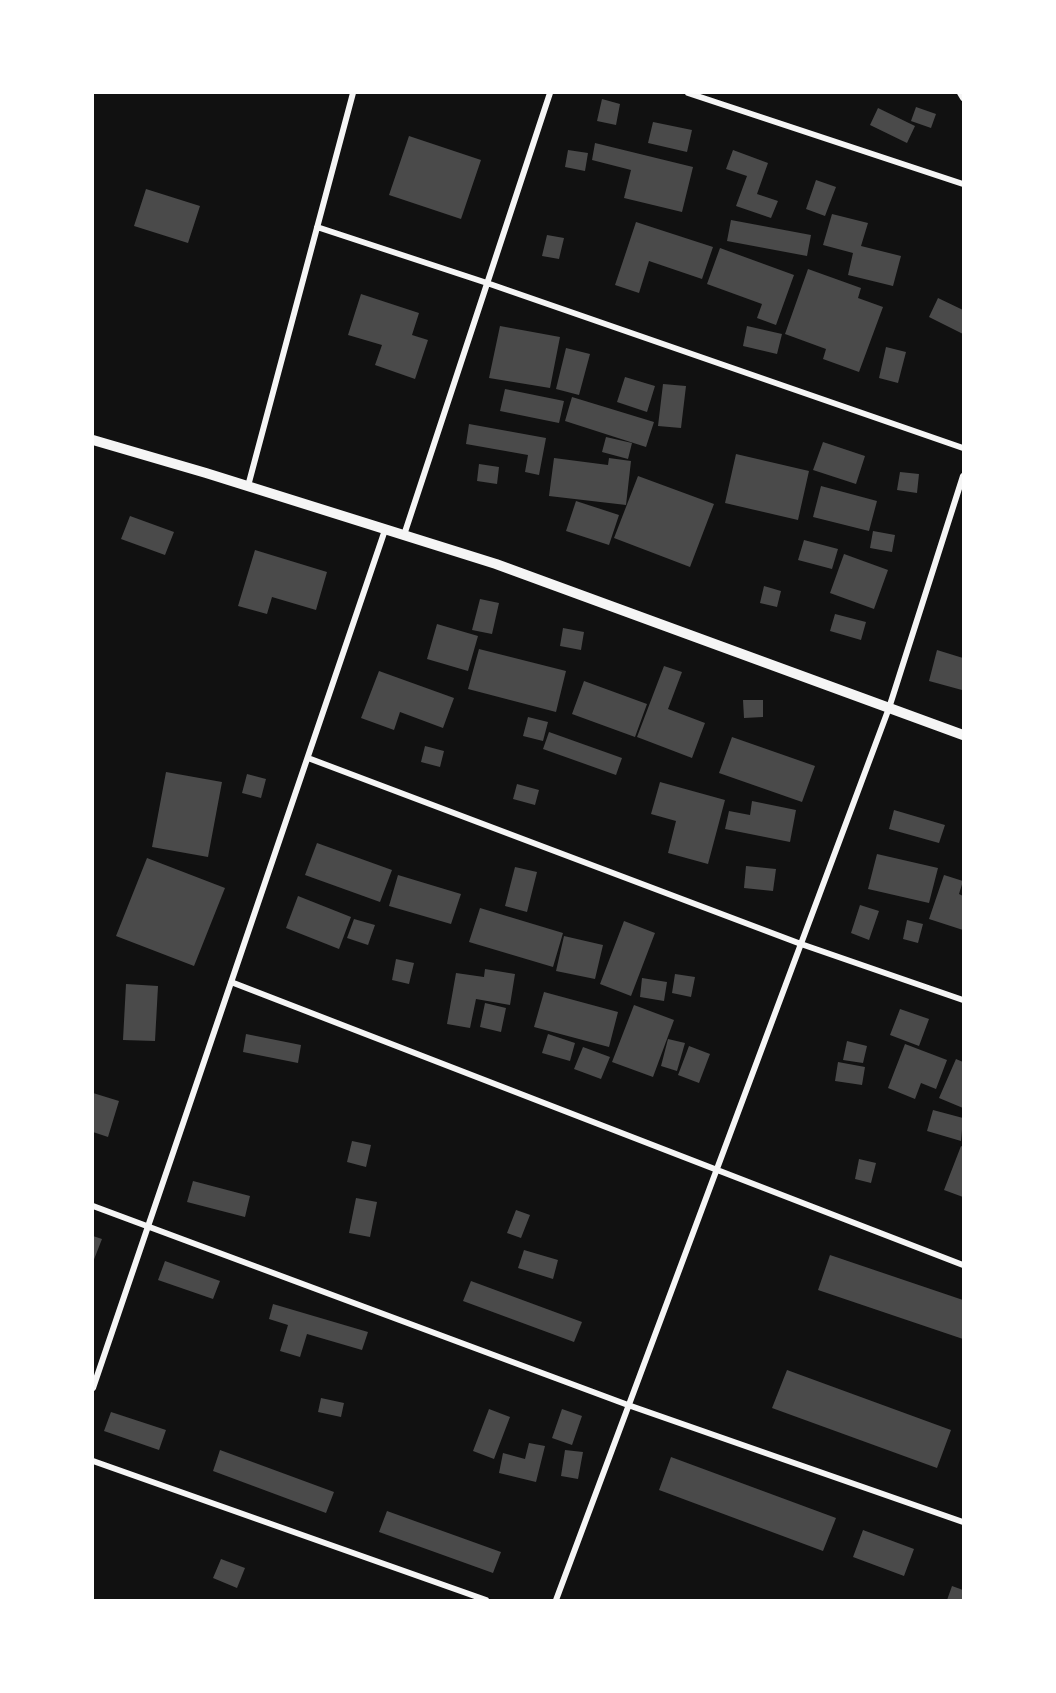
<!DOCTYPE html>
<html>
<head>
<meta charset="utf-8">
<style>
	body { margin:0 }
	#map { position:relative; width:1056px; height:1693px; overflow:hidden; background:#111; font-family:"Fira Sans Condensed",sans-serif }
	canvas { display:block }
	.frame { position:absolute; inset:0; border:94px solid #fff; pointer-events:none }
</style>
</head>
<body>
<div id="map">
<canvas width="1056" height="1693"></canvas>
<div class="frame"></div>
</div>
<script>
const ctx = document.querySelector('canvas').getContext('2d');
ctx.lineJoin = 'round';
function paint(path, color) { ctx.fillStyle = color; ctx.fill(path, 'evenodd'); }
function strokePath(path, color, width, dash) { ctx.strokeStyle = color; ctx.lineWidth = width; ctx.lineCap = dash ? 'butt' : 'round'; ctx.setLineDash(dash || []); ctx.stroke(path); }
const building = new Path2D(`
	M602 99 620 104 616 125 597 121Z
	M916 107 936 114 931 128 911 121Z
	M878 108 915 126 907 143 870 125Z
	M653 122 692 130 687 152 648 143Z
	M409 136 481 160 461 219 389 195Z
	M595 143 693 167 682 212 624 198 631 170 592 160Z
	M568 150 588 153 585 171 565 167Z
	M733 150 768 163 757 194 778 201 771 218 736 206 747 176 726 169Z
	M816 180 836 187 825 216 806 209Z
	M146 189 200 206 188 243 134 226Z
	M832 214 868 223 861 246 901 256 893 286 848 275 853 253 823 245Z
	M731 220 811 235 807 256 727 241Z
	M636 222 713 247 702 279 649 261 639 293 615 285Z
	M547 235 564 238 559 259 542 256Z
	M720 248 794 275 776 325 757 318 762 304 707 284Z
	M808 269 861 288 858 298 883 307 859 372 823 359 826 349 785 334Z
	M361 294 419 313 412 335 428 340 415 379 375 365 382 345 348 335Z
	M938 298 963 310V334L929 317Z
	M500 326 560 337 550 388 489 378Z
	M747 326 782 334 777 354 743 346Z
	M886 347 906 352 898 383 879 378Z
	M566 348 590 354 579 395 556 389Z
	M625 377 655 386 647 412 617 402Z
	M663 384 686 386 681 428 658 426Z
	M505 389 564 401 559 423 500 411Z
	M572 397 654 422 646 447 565 421Z
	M469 424 546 438 539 475 525 472 528 455 466 444Z
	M606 437 632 443 628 459 602 452Z
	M823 442 865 456 856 484 813 470Z
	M736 454 809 471 798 520 725 503Z
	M554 458 608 465 609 458 631 461 626 505 549 496Z
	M479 464 499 467 497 484 477 481Z
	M900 472 919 474 917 493 897 490Z
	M638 476 714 504 690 567 614 538Z
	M821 486 877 501 869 531 813 517Z
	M576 501 619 515 609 545 566 531Z
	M130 516 174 532 165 555 121 539Z
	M873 531 895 535 892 552 870 548Z
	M804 540 838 549 832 569 798 560Z
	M255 550 327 572 316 610 272 597 267 614 238 606Z
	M844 554 888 570 874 609 830 593Z
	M764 586 781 591 777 607 760 603Z
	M480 599 499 603 492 634 472 630Z
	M835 614 866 622 861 640 830 631Z
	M437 624 478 636 468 671 427 659Z
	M563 628 584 632 581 650 560 646Z
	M479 649 566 671 556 712 468 689Z
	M937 650 963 658 962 690 929 681Z
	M664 666 682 672 668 709 705 723 692 758 637 737Z
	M379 671 454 698 443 728 400 712 394 730 361 718Z
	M584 681 647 704 635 737 572 714Z
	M743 700H763V717L744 718Z
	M528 717 548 722 543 741 523 736Z
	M549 732 622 758 616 775 543 749Z
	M732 737 815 766 802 802 719 773Z
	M425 746 444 751 440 767 421 762Z
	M166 772 222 782 208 857 152 847Z
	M247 774 266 779 261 798 242 793Z
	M660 782 725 800 708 864 668 853 676 821 651 814Z
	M517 784 539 790 535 805 513 799Z
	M752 801 796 810 790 842 725 829 729 811 750 815Z
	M894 810 945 825 939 843 889 829Z
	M317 843 392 870 380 902 305 875Z
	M877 854 938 868 929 903 868 889Z
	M147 858 225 888 194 966 116 936Z
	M746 866 776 869 773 891 744 888Z
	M515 867 537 872 527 912 505 906Z
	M398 875 461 894 451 924 389 906Z
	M944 875 963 881 959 894 963 896V930L929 919Z
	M298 896 351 917 339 949 286 928Z
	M860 905 879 911 869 940 851 933Z
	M480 908 563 933 553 967 469 942Z
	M354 919 375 925 368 945 347 938Z
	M907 920 923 924 918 943 903 939Z
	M624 921 655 933 631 996 600 984Z
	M564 936 603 945 595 979 556 971Z
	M396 959 414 963 409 984 392 980Z
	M485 969 515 974 510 1005 476 999 470 1028 447 1024 456 973 484 977Z
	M675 974 695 977 691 997 672 993Z
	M642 978 667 982 664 1001 640 997Z
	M126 984 158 986 155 1041 123 1040Z
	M544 992 618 1012 609 1047 534 1027Z
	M485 1003 506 1008 501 1032 480 1027Z
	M634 1005 674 1020 653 1077 612 1062Z
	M900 1009 929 1019 919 1046 890 1035Z
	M246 1034 301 1045 298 1063 243 1052Z
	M548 1034 575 1043 570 1061 542 1053Z
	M668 1039 685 1043 677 1071 661 1066Z
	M847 1041 867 1046 863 1063 843 1060Z
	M905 1044 947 1060 936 1089 921 1083 915 1099 888 1088Z
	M689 1046 710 1054 699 1083 678 1075Z
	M583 1047 610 1057 601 1079 574 1069Z
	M956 1059 963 1062V1108L939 1098Z
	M838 1062 865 1067 862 1085 835 1081Z
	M93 1093 119 1101 108 1137 93 1132Z
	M933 1110 963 1118 961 1141 927 1131Z
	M352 1141 371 1145 366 1167 347 1162Z
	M961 1146 963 1147V1197L944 1190Z
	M859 1159 876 1163 871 1183 855 1179Z
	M193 1181 250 1196 245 1217 187 1202Z
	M356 1198 377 1202 370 1237 349 1233Z
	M516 1210 530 1215 521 1238 507 1233Z
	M93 1236 102 1239 93 1262Z
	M524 1250 558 1260 553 1279 518 1268Z
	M830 1255 963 1300V1339L818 1290Z
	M165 1261 220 1281 213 1299 158 1280Z
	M471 1281 582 1322 574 1342 463 1301Z
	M273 1304 368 1332 362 1350 307 1334 300 1357 280 1351 288 1325 269 1319Z
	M787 1370 951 1430 937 1468 772 1408Z
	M321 1398 344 1403 341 1417 318 1412Z
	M489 1409 510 1417 494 1459 473 1451Z
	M562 1409 582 1416 572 1445 552 1438Z
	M111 1412 166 1430 159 1450 104 1431Z
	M529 1443 545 1446 536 1482 499 1473 503 1453 525 1459Z
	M220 1450 334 1492 326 1513 213 1471Z
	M565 1450 583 1452 578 1479 561 1476Z
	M671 1457 836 1518 823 1551 659 1490Z
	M387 1511 501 1552 493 1573 379 1532Z
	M863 1530 914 1549 904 1576 853 1557Z
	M221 1559 245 1568 237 1588 213 1578Z
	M952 1586 963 1590V1600H947Z`);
const minor = new Path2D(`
	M688 93 963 184
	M960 93 963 98
	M317 227 487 283 963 448
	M248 486 353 93
	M404 535 550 93
	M308 758 801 944 963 1000
	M231 982 963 1265
	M93 1206 628 1405 963 1522
	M93 1388 385 530
	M93 1461 486 1600
	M556 1600 889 708 963 476`);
const tertiary = new Path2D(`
	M93 440 206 473 496 564 963 735`);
paint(building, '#4a4a4a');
strokePath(minor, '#f5f5f5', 6);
strokePath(tertiary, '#f5f5f5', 10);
</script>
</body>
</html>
